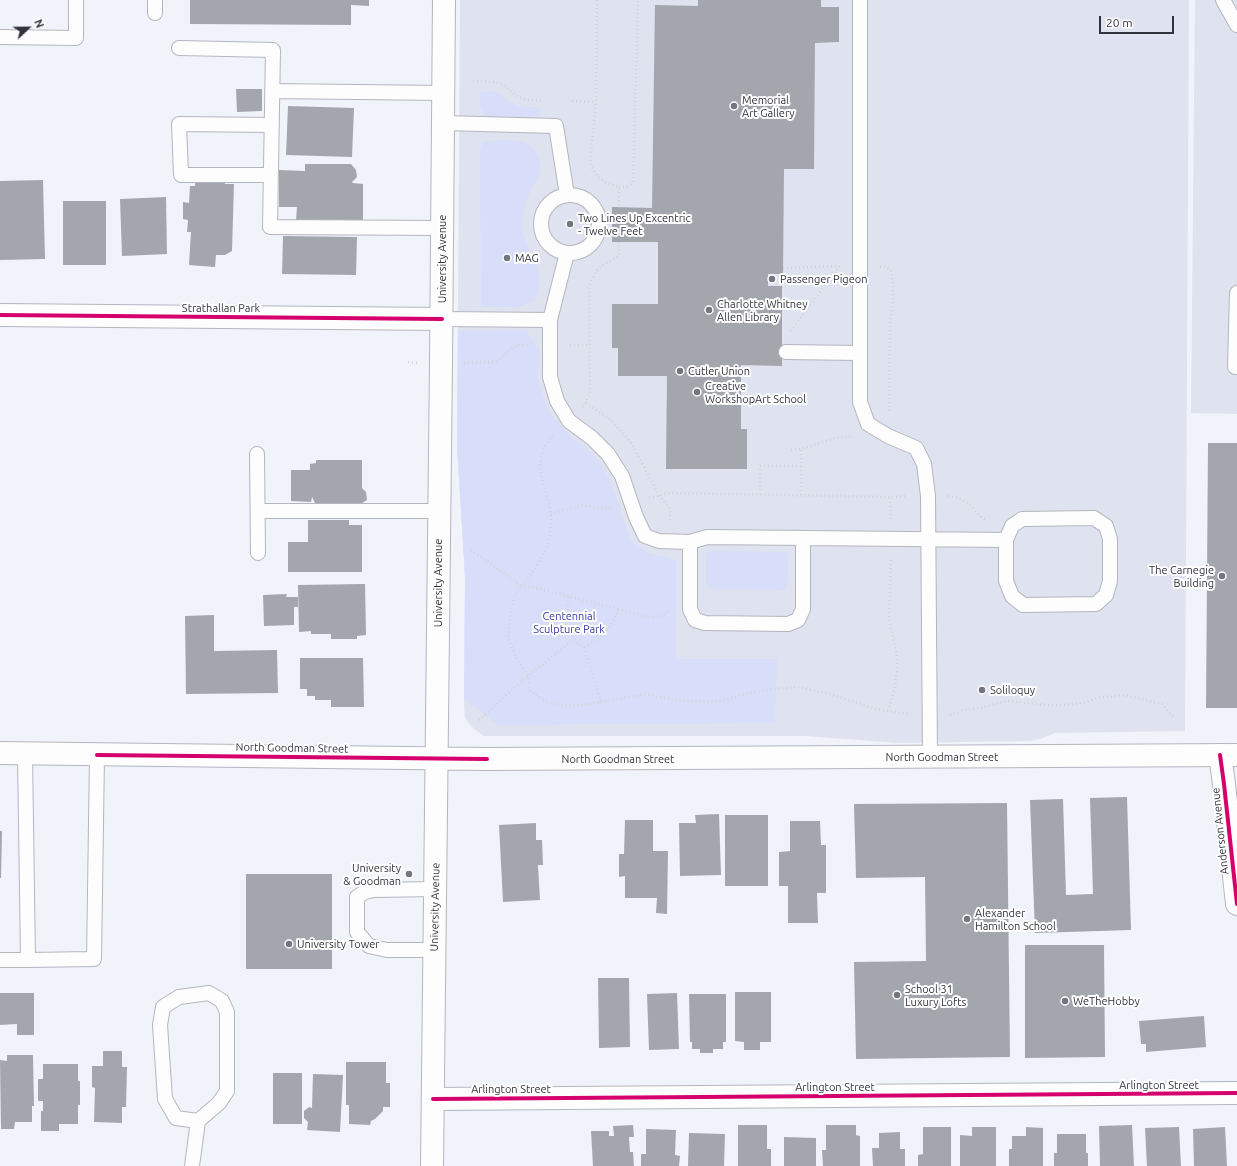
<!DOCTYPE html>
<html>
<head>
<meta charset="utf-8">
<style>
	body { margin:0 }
	#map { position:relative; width:1237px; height:1166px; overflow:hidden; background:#f1f3fb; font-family:Ubuntu,sans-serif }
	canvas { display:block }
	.north { position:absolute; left:8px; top:8px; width:40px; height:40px; -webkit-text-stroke:3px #fff; paint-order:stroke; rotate:68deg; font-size:11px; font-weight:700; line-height:16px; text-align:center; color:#31333c }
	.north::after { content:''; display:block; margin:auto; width:14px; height:18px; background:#31333c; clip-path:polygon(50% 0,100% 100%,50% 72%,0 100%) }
	.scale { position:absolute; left:1099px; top:16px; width:75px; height:18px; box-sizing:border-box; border:2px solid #31333c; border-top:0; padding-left:5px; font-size:12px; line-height:14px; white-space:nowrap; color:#31333c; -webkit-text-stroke:3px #fff; paint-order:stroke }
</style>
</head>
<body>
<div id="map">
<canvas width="1237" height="1166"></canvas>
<div class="north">N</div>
<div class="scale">20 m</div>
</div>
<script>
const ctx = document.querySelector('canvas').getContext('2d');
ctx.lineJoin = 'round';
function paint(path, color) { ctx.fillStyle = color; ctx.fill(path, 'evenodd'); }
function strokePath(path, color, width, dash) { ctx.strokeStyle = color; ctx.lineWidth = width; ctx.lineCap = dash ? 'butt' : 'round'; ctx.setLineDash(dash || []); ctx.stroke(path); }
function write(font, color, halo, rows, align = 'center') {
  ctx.font = font + ' Ubuntu,sans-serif'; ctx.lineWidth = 4; ctx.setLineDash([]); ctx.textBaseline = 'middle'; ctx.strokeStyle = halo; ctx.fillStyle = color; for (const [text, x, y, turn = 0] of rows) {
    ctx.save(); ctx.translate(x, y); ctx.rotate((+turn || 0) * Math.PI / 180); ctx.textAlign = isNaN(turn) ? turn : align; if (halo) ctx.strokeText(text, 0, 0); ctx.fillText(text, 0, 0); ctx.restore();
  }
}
const built = new Path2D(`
	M460 0H1189L1185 731 1055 733 1043 738 1031 741 899 743 804 736H484L473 728 465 718 464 703 465 577 457 446Z
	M1195 0H1237V414L1191 413Z`);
const green = new Path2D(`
	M492 91C501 93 504 99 512 103 520 108 529 107 538 107L541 110 540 114 536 117 484 116 480 106V92Z
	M483 141C500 141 527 135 537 153 547 172 532 185 526 201 524 207 522 216 522 222 521 252 551 266 534 301L520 307H481L480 152Z
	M526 330 539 350 538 380 549 412 570 436 595 456 610 481 631 540 646 552 676 560V659H777L775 723 498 725 464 699 465 577 457 446 458 331Z
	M711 551 786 552 788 556 787 585 785 589 783 590 710 589 706 584V555L708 552Z`);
const building = new Path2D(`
	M190 0H369V6L351 5V25L190 24Z
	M698 0H821V7H839V42L815 43 814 169H784L783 274H768V286H782V366L741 365V429H747V469H666L667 376H618V348H612V304H658V242H612V207L652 208 655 5 698 6Z
	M236 89H262V111L237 112Z
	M288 106 354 108 352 157 286 155Z
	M305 164H351L356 170 357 177 352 182 353 183 363 184V221L296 220 297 207H279V170L305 171Z
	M196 176 225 177V184H234L232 251 225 255H216L215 267 189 265 191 232H187L188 220 183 219V202L189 203 190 186H195Z
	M43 180 45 259 0 260V181Z
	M166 197 167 254 122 256 120 199Z
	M63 201H106V265H63Z
	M283 236 357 237 356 275 282 274Z
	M1208 443H1237V708H1206Z
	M316 460H362V488L366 492 367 500 362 503V506L317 507 312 497 311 502 291 501V470H310V464L316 463Z
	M308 520H349V525H362V572H288V542H308Z
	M365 584 366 635 357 636V639H331V634H311V631L299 632 298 585Z
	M287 594 286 597H298V607H294V625L264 626 263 595Z
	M214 615V651L277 650 278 693 186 694 185 616Z
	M300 658H363L364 707H331V700H315V696H307V689H300Z
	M1127 797 1131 930 1035 933 1030 800 1063 799 1066 895 1093 894 1090 798Z
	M1007 803 1010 1057 856 1059 854 962 926 961 925 877 856 878 854 804Z
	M719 814 721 875 680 876 679 823H696L695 815Z
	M725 815H768V886H725Z
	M625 820H653V851H668L667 914 656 913 657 898H625V876L619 877V854H624Z
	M790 821H820L821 845H826V893H817L818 923H788V886H779V852L790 851Z
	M536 823V840H542L543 865H538L540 900 503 902 499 825Z
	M0 831H2L1 878H0Z
	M246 874H332V969H246Z
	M1025 945H1104L1105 1057 1025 1058Z
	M598 978H629L630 1047 599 1048Z
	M735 992H771V1042H760V1050H744V1042L735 1041Z
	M0 993H34V1035H17V1024L0 1025Z
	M677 993 679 1049 649 1050 647 994Z
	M689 994H726V1042H723V1049H713V1053H700V1049H692V1042H690Z
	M1204 1016 1206 1047 1146 1052V1044H1141L1139 1021Z
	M103 1051H122V1067H127L126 1107H122V1123L94 1122 95 1088 92 1087V1066H103Z
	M7 1055H33L34 1106H32V1122H15L14 1129H1L0 1060 7 1061Z
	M346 1062H386V1083H390V1107H383V1111L375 1119 371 1121 370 1125 349 1124V1105H346Z
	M43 1064H78V1081H80V1105H78V1124H59V1131H41V1111H43V1101H38V1079H43Z
	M273 1073H302V1124H273Z
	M313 1074 343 1075 340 1132 307 1130 308 1122 304 1118V1111L309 1107 312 1108Z
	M633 1125 634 1137H629L630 1152H633L634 1166H593L591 1131H609V1136H614L613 1126Z
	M738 1125H767V1149H771V1166H738Z
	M826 1125H856V1135L860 1136V1166H823L822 1150H826Z
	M1132 1125 1134 1166H1100L1099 1126Z
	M923 1127H951V1166H918V1155L923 1154Z
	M972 1127H996V1166H960V1135L972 1136Z
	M1026 1127 1043 1128V1166H1009V1149H1012V1136H1026Z
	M1179 1127 1181 1166H1147L1145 1128Z
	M1225 1127 1227 1166H1194L1193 1129Z
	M646 1129 676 1130 675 1155 680 1156 679 1166H641V1154H646Z
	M900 1132V1149H905V1166H873L872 1148H879V1133Z
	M689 1133 725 1134 724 1166H688Z
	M1057 1134H1086V1153H1088V1166H1054V1153H1057Z
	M784 1137 816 1138V1166H784Z`);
const path = new Path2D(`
	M597 0 596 102 591 149V166L597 176 606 183 619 187V207
	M473 81 494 82 502 84 515 95 524 99 542 101
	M572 101 596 102
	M619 187H626L633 183 638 0
	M880 267H887L891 271C894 286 894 305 890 320L889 413
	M783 268 838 266
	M791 331 839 266
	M570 345H589
	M408 362 418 363
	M464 363 493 362 499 360 509 350 518 345H531
	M586 403 611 420 630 441 659 495 670 509V521
	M583 407 590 393 589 287C596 268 601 265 619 256V242
	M791 450C812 449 831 435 852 437
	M760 494V466H801
	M801 495V449
	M948 496C965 497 971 506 982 518L985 519
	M649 498 668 493 890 497
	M551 514 583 505 598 508H613
	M891 519 890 497 906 496V494
	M471 550 522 586C536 568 550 549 551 525 553 492 524 465 554 434
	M569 597C565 615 567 639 584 648L601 702C572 707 554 710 530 691L528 676 516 658 508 637 511 611 514 597 522 586 532 587 618 609C615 627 598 638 584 648
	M618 609 652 618 662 616 670 610
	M601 702 645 694 676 700 707 702 724 700 750 693 767 690 798 687 827 693 876 709 909 714
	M888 711 895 687 897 669V655L889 619 891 559
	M950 715 964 710 979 708 1008 701 1046 705H1061L1083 703 1097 698 1125 695 1162 704 1173 717
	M479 720 528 676 573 640`);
const service = new Path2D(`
	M860 0V402L868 424 888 436 916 448 924 464 928 496 930 757
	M1223 0 1237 25
	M155 13V0
	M0 37 76 38V0
	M179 48 273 50 270 227 442 228
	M272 91 443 93
	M443 123 556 126 567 195
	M271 175H181L179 124 272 125
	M541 224a29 29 0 1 1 58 0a29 29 0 1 1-58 0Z
	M442 319 550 320 567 253
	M550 320V377L557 401 569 421 592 438 608 454 622 476 636 517 645 536 659 541 690 542
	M786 352 859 353
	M1235 367 1237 293
	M257 454 258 553
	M258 511H439
	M1094 518 1106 526 1110 539V581L1106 595 1096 604 1023 605 1012 596 1006 581V540L1012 526 1022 519Z
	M803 538V609L798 620 788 624 705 623 695 620 690 609V542L707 537 1006 540
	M25 754 28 960 94 959 97 755
	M435 950H387L369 946 357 932V897L365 892 374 890 436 889
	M0 960H28
	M192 1166 198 1121 219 1103 227 1091V1012L222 1001 209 993 179 997 163 1007 160 1025 165 1099 176 1118 198 1121`);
const minor = new Path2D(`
	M0 315 442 319
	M1220 755 1224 784 1237 904
	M433 1099 1237 1093`);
const secondary = new Path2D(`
	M0 753 487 759 1237 755
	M432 1166 441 363 444 0`);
const cycleway = new Path2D(`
	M0 315 442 319
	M97 755 487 759
	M1220 755 1224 784 1237 904
	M433 1099 1237 1093`);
const markers = [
	[734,106,4,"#74767f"],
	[570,224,4,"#74767f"],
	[507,258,4,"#74767f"],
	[772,279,4,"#74767f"],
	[709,310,4,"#74767f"],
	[680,371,4,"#74767f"],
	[697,392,4,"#74767f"],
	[1222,576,4,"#74767f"],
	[982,690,4,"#74767f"],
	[409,874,4,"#74767f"],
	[967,919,4,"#74767f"],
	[289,944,4,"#74767f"],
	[897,995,4,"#74767f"],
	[1065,1001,4,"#74767f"]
];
const poiNames = [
	["Memorial",742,100],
	["Art Gallery",742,113],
	["Two Lines Up Excentric",578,218],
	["- Twelve Feet",578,231],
	["MAG",515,258],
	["Passenger Pigeon",780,279],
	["Charlotte Whitney",717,304],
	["Allen Library",717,317],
	["Cutler Union",688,371],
	["Creative",705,386],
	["WorkshopArt School",705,399],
	["The Carnegie",1214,570,"right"],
	["Building",1214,583,"right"],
	["Soliloquy",990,690],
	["University",401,868,"right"],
	["& Goodman",401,881,"right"],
	["Alexander",975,913],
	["Hamilton School",975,926],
	["University Tower",297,944],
	["School 31",905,989],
	["Luxury Lofts",905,1002],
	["WeTheHobby",1073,1001]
];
const streetNames = [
	["University Avenue",442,259,-90],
	["Strathallan Park",221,308],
	["University Avenue",438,583,-90],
	["North Goodman Street",292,748,1],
	["North Goodman Street",942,757],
	["North Goodman Street",618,759],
	["Anderson Avenue",1220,831,-96],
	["University Avenue",435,907,-89],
	["Arlington Street",1159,1085],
	["Arlington Street",835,1087],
	["Arlington Street",511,1089]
];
const parkNames = [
	["Centennial",569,616],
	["Sculpture Park",569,629]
];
paint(built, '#dfe2ef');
paint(green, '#d8def9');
paint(building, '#a4a6ad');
strokePath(service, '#b4b6be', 16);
strokePath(minor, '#b4b6be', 24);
strokePath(secondary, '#b4b6be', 24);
strokePath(path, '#d2d4d6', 2.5, [1, 3]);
strokePath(service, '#fdfdfe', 14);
strokePath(minor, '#fdfdfe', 22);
strokePath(secondary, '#fdfdfe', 22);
strokePath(cycleway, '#d6006c', 4);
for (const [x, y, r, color] of markers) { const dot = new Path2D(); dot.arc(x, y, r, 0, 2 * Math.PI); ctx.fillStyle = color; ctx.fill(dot); strokePath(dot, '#fff', 1.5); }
write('11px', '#31333c', '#fff', poiNames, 'left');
write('11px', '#31333c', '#fff', streetNames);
write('11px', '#383ea2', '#fff', parkNames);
</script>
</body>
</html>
